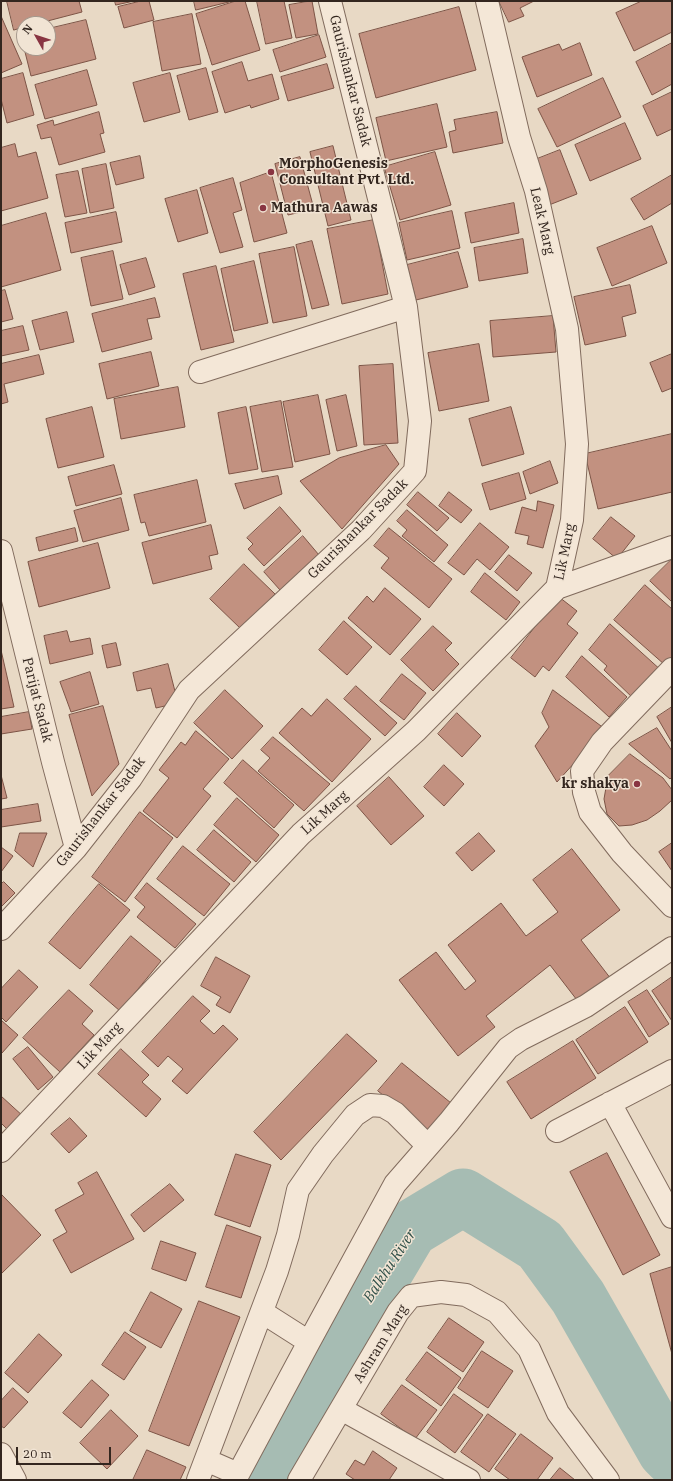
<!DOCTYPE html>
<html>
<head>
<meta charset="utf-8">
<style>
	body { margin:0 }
	#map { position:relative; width:673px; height:1481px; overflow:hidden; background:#e8d9c5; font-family:"IBM Plex Serif",serif }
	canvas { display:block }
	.frame { position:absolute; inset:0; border:2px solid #33261f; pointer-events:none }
	.north { position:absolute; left:16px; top:16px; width:40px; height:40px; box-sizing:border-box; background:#f1e4d4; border:1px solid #a5988c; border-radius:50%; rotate:309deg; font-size:11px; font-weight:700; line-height:16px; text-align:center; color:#33261f }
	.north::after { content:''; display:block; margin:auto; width:14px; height:18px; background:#893542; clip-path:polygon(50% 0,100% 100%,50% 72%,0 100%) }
	.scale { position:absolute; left:16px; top:1447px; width:95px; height:18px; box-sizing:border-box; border:2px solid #33261f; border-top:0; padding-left:5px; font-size:12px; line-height:14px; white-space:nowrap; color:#33261f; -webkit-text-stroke:3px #f1e4d4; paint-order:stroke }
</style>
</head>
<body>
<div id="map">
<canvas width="673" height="1481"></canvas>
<div class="frame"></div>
<div class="north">N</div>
<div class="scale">20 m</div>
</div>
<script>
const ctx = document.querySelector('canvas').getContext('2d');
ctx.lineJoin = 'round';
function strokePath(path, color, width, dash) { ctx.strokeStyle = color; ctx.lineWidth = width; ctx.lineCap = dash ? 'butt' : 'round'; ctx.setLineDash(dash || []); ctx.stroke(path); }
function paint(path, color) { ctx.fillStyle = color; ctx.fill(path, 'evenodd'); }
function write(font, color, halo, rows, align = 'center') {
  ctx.font = font + ' "IBM Plex Serif",serif'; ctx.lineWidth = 3; ctx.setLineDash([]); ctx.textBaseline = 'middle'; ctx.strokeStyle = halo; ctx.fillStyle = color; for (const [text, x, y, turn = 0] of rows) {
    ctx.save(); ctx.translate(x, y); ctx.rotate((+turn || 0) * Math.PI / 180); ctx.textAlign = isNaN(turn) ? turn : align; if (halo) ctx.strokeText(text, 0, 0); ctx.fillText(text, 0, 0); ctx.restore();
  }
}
const river = new Path2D(`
	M257 1480 311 1395 410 1229 463 1197 540 1245 578 1297 666 1451 672 1457`);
const building = new Path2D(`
	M7 1H79L82 12 36 24H24V27L14 30Z
	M115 1H134L116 5Z
	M141 1H149L154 20 124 28 118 7Z
	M194 1H229V2L196 10Z
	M236 1H245L260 50 212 65 196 14Z
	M257 1H284L292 38 266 44Z
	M312 1 318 34 296 38 289 5Z
	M499 1H534L520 8 524 16 509 22Z
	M642 1H672V32L634 51 616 13Z
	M459 7 476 70 376 98 359 34Z
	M192 14 201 64 162 71 153 22Z
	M1 16 22 64 1 73Z
	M86 20 96 59 31 76 21 36 24 35V48H48V29Z
	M319 35 326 57 280 72 273 50Z
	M580 43 592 75 537 97 522 57 559 44 562 50Z
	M672 43V84L652 95 636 62Z
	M242 62 248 81 272 74 279 99 251 108 250 105 225 113 212 72Z
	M327 64 334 88 288 101 281 77Z
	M206 68 218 112 189 120 177 76Z
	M87 70 97 105 45 119 35 85Z
	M23 73 34 115 7 123 1 99V79Z
	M170 73 180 112 144 122 133 83Z
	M603 78 621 117 557 147 538 109Z
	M672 92V129L657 136 643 106Z
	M437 104 447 147 386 161 376 118Z
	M99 112 104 133 100 134 105 152 59 165 51 137 41 139 37 125 53 120 54 125Z
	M497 112 503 143 453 153 449 132 456 130 454 120Z
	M625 123 641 159 590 181 575 145Z
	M15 144 18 157 36 152 48 198 1 211V148Z
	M333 146 351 220 328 226 310 152Z
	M560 150 577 194 549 205 532 161Z
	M435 152 451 205 400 220 384 167Z
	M140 156 144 178 116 185 110 163Z
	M300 157 314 209 288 215 275 164Z
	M106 164 114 208 90 213 82 169Z
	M78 171 87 213 65 217 56 175Z
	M271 172 287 233 254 242 240 183Z
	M672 175V203L644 220 631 199Z
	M233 178 242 210 233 213 243 247 220 253 200 188Z
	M197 190 208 233 178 242 165 199Z
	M514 203 519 233 471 243 465 213Z
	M452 211 460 248 407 260 399 223Z
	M116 212 122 242 71 253 65 223Z
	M46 213 61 270 1 287V226Z
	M374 220 388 294 342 304 327 229Z
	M652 226 667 263 612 286 597 248Z
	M523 239 528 273 479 281 474 248Z
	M312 241 329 305 312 309 296 245Z
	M294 247 307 316 273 323 259 254Z
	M113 251 123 299 91 306 81 258Z
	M458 252 468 287 416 300 407 265Z
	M146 258 155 287 129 295 120 265Z
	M254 261 268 323 234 331 221 269Z
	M216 266 234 342 201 350 183 274Z
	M630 285 636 313 622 317 626 336 585 345 574 297Z
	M5 290 13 319 1 322V291Z
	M155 298 160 317 147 319 152 339 102 352 92 314Z
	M67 312 74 342 40 350 32 321Z
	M553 316 556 352 493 357 490 321Z
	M23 326 29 350 1 356V331Z
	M479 344 489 401 439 411 428 353Z
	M151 352 159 386 107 399 99 364Z
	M672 354V388L662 392 650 363Z
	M39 355 44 374 4 384 8 402 1 404V364Z
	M393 364 398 443 364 445 359 366Z
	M178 387 185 427 121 439 114 399Z
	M318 395 330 454 295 462 283 402Z
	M346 395 357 446 337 451 326 400Z
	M281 401 293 467 262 472 250 407Z
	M92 407 104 457 58 468 46 419Z
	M246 407 258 469 229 474 218 413Z
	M511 407 524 454 482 466 469 419Z
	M672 434V492L598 509 585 454Z
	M386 445 399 464 342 529 300 481 339 458Z
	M550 461 558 483 530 494 523 472Z
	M114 465 122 494 76 506 68 477Z
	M519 473 526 499 490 510 482 484Z
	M278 476 282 494 244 509 235 484Z
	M197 480 206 522 149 536 145 522 141 523 134 495Z
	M418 492 449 518 437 531 407 505Z
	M449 492 472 510 461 523 439 506Z
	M121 498 129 530 83 542 74 511Z
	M538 501 554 505 543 548 527 544 529 536 515 533 522 507 536 511Z
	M280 507 301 531 264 566 248 549 253 544 247 538Z
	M407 510 448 545 434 562 402 536 407 530 397 521Z
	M611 517 635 536 617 559 593 539Z
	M480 523 509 547 490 570 477 559 464 575 448 563Z
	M211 525 218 554 209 556 212 569 153 584 142 543Z
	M75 528 78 541 39 551 36 538Z
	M389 528 452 579 429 608 381 568 389 558 374 546Z
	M303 536 319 555 280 590 264 572Z
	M98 543 110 588 39 607 28 562Z
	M509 555 532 573 517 591 495 572Z
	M672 559V602L650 581Z
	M244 564 275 594 241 629 210 599Z
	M485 573 520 602 506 620 471 592Z
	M645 585 672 609V658L665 665 614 620Z
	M385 588 421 619 390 655 348 618 367 596 373 602Z
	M559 597 577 611 567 624 578 633 549 671 543 666 535 677 511 658Z
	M344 621 372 647 347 675 319 650Z
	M610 624 663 672 636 701 604 670 607 666 589 650Z
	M433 626 452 643 445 650 459 664 433 691 401 660Z
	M67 631 70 642 90 638 93 654 50 664 44 636Z
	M116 643 121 665 107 668 102 646Z
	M1 650 14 707 1 709Z
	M582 656 627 697 609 717 566 677Z
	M168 664 178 703 156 708 151 688 137 691 133 673Z
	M90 672 99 704 71 712 60 682Z
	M402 674 426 693 404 720 380 701Z
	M356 686 397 723 385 736 344 699Z
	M225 690 263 726 232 759 194 723Z
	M553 690 605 729 557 782 535 746 549 727 542 713Z
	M327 699 371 739 332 782 279 733 302 708 311 716Z
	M103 706 119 764 92 796 69 715Z
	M672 707V743L657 717Z
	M29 712 32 729 1 734V717Z
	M457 713 481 736 462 757 438 734Z
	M657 728 672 751V777L670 779 629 744Z
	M196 731 229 759 203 789 211 796 177 838 143 811 169 778 159 770 181 742 185 745Z
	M273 737 330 784 304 811 258 771 270 758 261 750Z
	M630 754 663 778 672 790V800L660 811 647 820 632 825 619 826 607 814 604 799 608 776Z
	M243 760 294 805 274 828 224 783Z
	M444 765 464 784 444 806 424 787Z
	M1 775 7 798 1 799Z
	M389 777 424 816 391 845 357 806Z
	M237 798 279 835 256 862 214 825Z
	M38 804 41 821 1 827V810Z
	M140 812 173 838 125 902 92 877Z
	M214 830 251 862 234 882 197 850Z
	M20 833H47L33 867 15 851Z
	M479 833 495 851 472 871 456 853Z
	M672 843V871L659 852Z
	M183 846 230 884 204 916 157 879Z
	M1 847 13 856 1 872Z
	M572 849 620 910 581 940 611 979 580 1004 550 965 486 1016 495 1027 458 1056 399 980 436 952 465 990 476 981 448 945 501 903 526 936 558 912 533 880Z
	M4 882 15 893 1 907V884Z
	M147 883 196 924 175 948 137 917 145 907 135 898Z
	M99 884 130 910 80 969 49 943Z
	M131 936 161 961 120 1011 90 985Z
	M216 957 250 976 230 1013 216 1005 221 997 201 986Z
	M19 970 38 987 6 1022 1 1017V989Z
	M672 977V1021L652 991Z
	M69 990 93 1011 82 1024 94 1035 60 1072 23 1038Z
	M647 990 669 1024 649 1037 628 1002Z
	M193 996 210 1011 200 1021 214 1034 223 1025 238 1039 187 1094 172 1081 183 1069 168 1056 158 1067 142 1052Z
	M625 1007 648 1042 598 1074 576 1040Z
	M1 1020 18 1035 2 1053H1Z
	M347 1034 377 1061 281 1160 254 1132Z
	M573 1041 596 1078 531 1119 507 1082Z
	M28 1047 53 1077 38 1090 13 1059Z
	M121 1049 149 1075 142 1082 161 1099 146 1117 98 1074Z
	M402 1063 451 1103 427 1132 378 1091Z
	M1 1096 24 1117 10 1132 1 1123Z
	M70 1118 87 1136 69 1153 51 1134Z
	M607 1153 660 1255 623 1275 570 1172Z
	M236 1154 271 1165 250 1227 215 1215Z
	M97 1172 134 1239 71 1273 53 1240 67 1232 55 1210 84 1194 78 1183Z
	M170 1184 184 1200 144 1232 131 1215Z
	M2 1195 41 1235 1 1274V1196Z
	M227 1225 261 1237 241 1298 206 1287Z
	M161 1241 196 1253 186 1281 152 1269Z
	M672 1267V1354L650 1274Z
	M151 1292 182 1309 161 1348 130 1331Z
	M199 1301 240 1317 189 1446 149 1431Z
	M449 1318 484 1342 463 1372 428 1348Z
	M125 1332 146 1347 124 1380 102 1365Z
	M39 1334 62 1355 28 1393 5 1373Z
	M482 1351 513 1371 488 1408 458 1388Z
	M427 1352 461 1378 441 1406 406 1380Z
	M92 1380 109 1395 81 1428 63 1413Z
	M402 1385 437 1410 415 1439 381 1414Z
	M13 1388 28 1402 4 1428 1 1426V1401Z
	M454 1394 483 1415 455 1453 427 1432Z
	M111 1410 138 1436 107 1469 80 1443Z
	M488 1414 516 1434 489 1472 461 1452Z
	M521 1434 553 1458 537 1480H510L495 1469Z
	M147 1450 186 1467 180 1480H133Z
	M373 1451 397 1468 389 1480H355L346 1474 355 1460 364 1465Z
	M560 1468 575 1480H550Z`);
const minor = new Path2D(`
	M200 372 406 307
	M1 551 53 762 76 848
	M557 588 672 547
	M672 669 602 742 582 771 584 792 590 812 622 853 672 906
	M1 929 76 848 131 778 189 690 361 530 415 471 420 421 406 307 330 1
	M610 1103 672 1217
	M557 1131 672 1071
	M1 1151 301 834 416 731 557 588 572 520 577 444 567 329 536 191 519 137 487 1
	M262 1312 309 1342
	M341 1409 469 1480
	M1 1454 15 1480
	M206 1460 238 1474
	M198 1480 277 1271 288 1235 298 1190 323 1154 355 1115 370 1105 383 1106 395 1113 428 1146
	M235 1480 309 1342 395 1184 449 1122 508 1048 521 1039 586 1006 672 948
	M299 1480 398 1312 411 1296 441 1292 466 1295 497 1312 529 1349 558 1413 608 1480`);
const markers = [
	[271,172,4,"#893542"],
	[263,208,4,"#893542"],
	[637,784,4,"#893542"]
];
const streetNames = [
	["Gaurishankar Sadak",350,81,76],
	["Leak Marg",542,221,77],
	["Gaurishankar Sadak",358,529,-45],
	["Lik Marg",565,552,-78],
	["Parijat Sadak",37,700,76],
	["Gaurishankar Sadak",101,812,-52],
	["Lik Marg",325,813,-42],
	["Lik Marg",100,1046,-47],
	["Ashram Marg",381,1344,-58]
];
const poiNames = [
	["MorphoGenesis",279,164],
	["Consultant Pvt. Ltd.",279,180],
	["Mathura Aawas",271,208],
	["kr shakya",629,784,"right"]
];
const waterNames = [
	["Balkhu River",390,1266,-57]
];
strokePath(river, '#a6bcb3', 57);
paint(building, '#c29180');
strokePath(building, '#7d5446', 1);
strokePath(minor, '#816b5d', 24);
strokePath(minor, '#f4e7d7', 22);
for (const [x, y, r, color] of markers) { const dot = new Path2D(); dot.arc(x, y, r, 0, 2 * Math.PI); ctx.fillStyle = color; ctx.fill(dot); strokePath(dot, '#f1e4d4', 1.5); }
write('14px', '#33261f', '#f1e4d4', streetNames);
write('bold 14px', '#33261f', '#f1e4d4', poiNames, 'left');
write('italic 15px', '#31514a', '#f1e4d4', waterNames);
</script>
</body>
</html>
